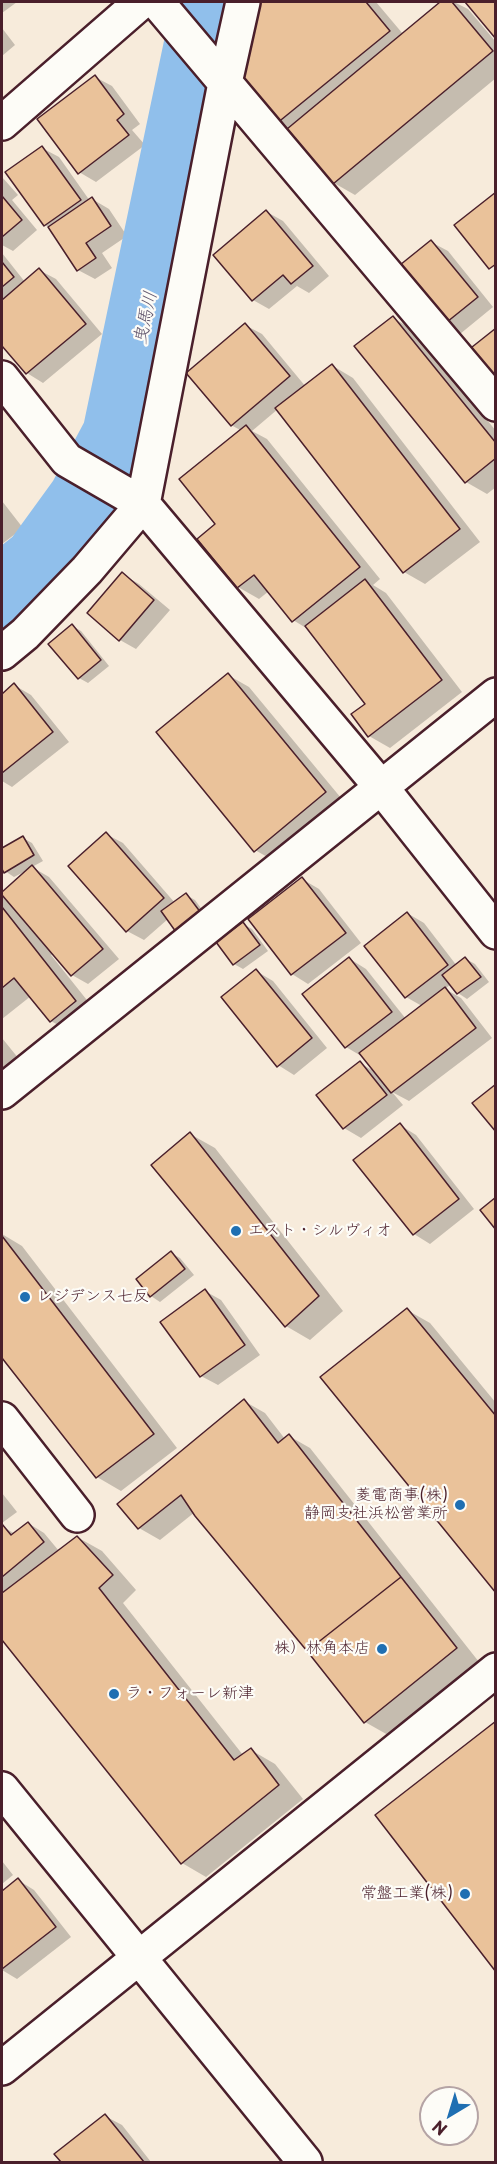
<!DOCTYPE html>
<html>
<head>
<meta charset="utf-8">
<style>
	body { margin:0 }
	#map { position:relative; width:497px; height:2164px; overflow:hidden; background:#f7ebdb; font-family:"Playpen Sans",sans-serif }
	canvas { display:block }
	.frame { position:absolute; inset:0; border:3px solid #4a1f2b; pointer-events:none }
	.north { position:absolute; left:419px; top:2086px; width:60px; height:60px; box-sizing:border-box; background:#fdfcf7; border:2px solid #b5a4a5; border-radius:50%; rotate:218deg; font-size:16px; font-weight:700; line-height:24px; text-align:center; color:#4a1f2b }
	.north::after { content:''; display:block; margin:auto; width:21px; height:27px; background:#1f6fb2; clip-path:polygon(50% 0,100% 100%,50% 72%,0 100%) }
</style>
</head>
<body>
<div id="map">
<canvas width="497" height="2164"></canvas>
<div class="frame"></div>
<div class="north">N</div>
</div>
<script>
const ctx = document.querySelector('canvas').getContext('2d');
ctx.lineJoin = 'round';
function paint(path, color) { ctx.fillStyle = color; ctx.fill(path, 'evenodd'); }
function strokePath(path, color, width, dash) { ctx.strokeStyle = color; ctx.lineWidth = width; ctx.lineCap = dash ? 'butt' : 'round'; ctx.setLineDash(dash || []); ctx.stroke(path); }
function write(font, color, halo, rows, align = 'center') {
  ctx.font = font + ' "Playpen Sans","Klee One",sans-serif'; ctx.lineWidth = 4.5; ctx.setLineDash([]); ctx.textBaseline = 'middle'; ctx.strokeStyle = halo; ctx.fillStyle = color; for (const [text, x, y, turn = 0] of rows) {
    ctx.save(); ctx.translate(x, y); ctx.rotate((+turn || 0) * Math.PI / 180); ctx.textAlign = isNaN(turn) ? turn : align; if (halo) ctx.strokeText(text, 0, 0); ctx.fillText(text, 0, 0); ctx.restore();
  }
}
const shadow = new Path2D(`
	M2 2H17L2 13Z
	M260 2H376L403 34 442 2H454L468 9 496 42V78L355 195 334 183 290 131 277 123 240 78Z
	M2 28 15 45 2 56Z
	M95 77 112 86 140 124 132 130 145 145 96 182 79 172Z
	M42 148 59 157 90 201 92 199 109 209 127 236 102 253 112 268 95 279 78 270 50 228 45 225Z
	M2 177 18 195 12 200 37 230 13 251 2 245Z
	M267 212 283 221 329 276 309 293 297 286 269 309 253 300Z
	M431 242 448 251 493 307 460 334 443 325Z
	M2 253 25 282 39 270 56 279 102 334 43 383 27 373 2 343Z
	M393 318 414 330 496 431V487L487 494 466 482Z
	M245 325 262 334 306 387 333 366 353 378 480 542 425 584 404 572 278 409 252 431 267 439 380 579 373 585 386 593 462 692 390 748 369 736 367 704 311 631 293 620 269 591 259 599 238 587 217 524 242 431 231 425Z
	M2 501 23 528 2 544Z
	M122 574 139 584 170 610 136 649 120 640Z
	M72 626 81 631 109 666 88 683 79 678Z
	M228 675 249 687 346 804 276 862 255 850Z
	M14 685 31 695 69 742 12 787 2 781V696Z
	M106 834 123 843 175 903 186 895 195 900 209 919H168L144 940 127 931Z
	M23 838 32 843 43 861 32 867 49 877 119 959 88 984 72 975 53 954 51 955 98 1014 74 1034 51 1021 31 996 2 1019V893L28 870 14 877 5 871 2 866V850Z
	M302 879 319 889 361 943 308 984 292 974Z
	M407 913 424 923 457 966 466 959 475 964 489 982 467 999 458 993 451 984 445 989 461 998 492 1038 409 1101 392 1092 403 1105 361 1138 344 1128 318 1095 360 1063 377 1073 363 1057 346 1047 304 995 350 959 366 969 406 1019 422 1006 406 997Z
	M243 924 252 929 268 951 243 969 234 964Z
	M256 971 273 981 327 1048 294 1075 278 1065Z
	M2 1038 19 1059 2 1074Z
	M400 1125 416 1135 474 1209 430 1244 414 1234Z
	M190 1134 215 1148 343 1311 310 1340 286 1326Z
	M2 1234 22 1246 177 1448 121 1491 97 1477 2 1356Z
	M171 1253 180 1258 194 1275 160 1302 151 1296 138 1279Z
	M205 1291 221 1300 260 1355 218 1385 201 1376Z
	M407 1310 430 1323 496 1403V1590Z
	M244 1401 265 1413 285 1439 289 1436 310 1448 479 1662 388 1735 365 1722 195 1512 160 1540 139 1528Z
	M2 1493 17 1512 2 1523Z
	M28 1523 44 1533 59 1551 77 1537 102 1551 136 1590 123 1603 243 1755 251 1750 275 1764 303 1799 206 1877 182 1863 2 1638V1526L15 1534Z
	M2 1861 13 1875 2 1884Z
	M18 1880 34 1890 71 1937 17 1979 2 1970V1893Z
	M105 2116 122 2125 151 2162H62L56 2154Z`);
const river = new Path2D(`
	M2 595 41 564 86 502 121 436 212 2`);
const building = new Path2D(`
	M259 2H366L390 31 276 124 239 79Z
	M440 2H452L493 51 333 184 287 129Z
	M465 2H496V39Z
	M95 75 124 114 117 120 129 135 78 174 37 119Z
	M42 146 81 200 44 226 5 172Z
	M496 192V264L489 269 454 225Z
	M2 196 22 220 2 237Z
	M92 197 111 226 86 243 96 258 77 271 48 227Z
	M266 210 313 266 291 284 283 275 252 301 213 255Z
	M431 240 478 297 442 326 395 269Z
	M2 262 14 277 2 287Z
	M39 268 86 324 26 374 2 346V300Z
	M393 316 496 443V458L465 483 354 346Z
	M245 323 290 376 231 426 186 373Z
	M496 328V397L462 355Z
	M332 364 460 529 403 573 275 408Z
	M246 425 360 567 292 622 254 575 237 588 197 539 215 524 179 479Z
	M122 572 154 600 119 641 87 613Z
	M365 579 442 680 368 737 351 714 365 704 305 626Z
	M72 624 101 660 78 679 48 644Z
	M228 673 326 792 254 852 156 732Z
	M14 683 53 732 2 773V694Z
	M106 832 164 898 126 932 68 866Z
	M23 836 34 855 4 873 2 869V848Z
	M32 865 103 949 71 976 2 895V892Z
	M302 877 346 933 291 975 248 919Z
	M186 893 201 913 176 932 161 911Z
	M2 907 76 1001 50 1022 14 978 2 988Z
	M407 912 448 965 405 998 364 946Z
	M243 922 260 945 233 965 216 942Z
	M349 957 392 1012 345 1048 302 994Z
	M465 957 481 977 457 994 442 975Z
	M256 969 312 1038 277 1067 221 997Z
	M445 987 476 1028 391 1093 359 1053Z
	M360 1061 387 1095 343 1129 316 1095Z
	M496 1084V1132L472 1103Z
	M400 1123 459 1199 413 1235 353 1160Z
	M190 1132 319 1296 285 1327 151 1165Z
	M496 1197V1230L480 1210Z
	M2 1236 154 1434 96 1478 2 1358Z
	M171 1251 185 1269 150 1297 136 1279Z
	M205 1289 245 1345 200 1377 160 1322Z
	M407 1308 496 1416V1593L320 1377Z
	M244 1399 278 1443 289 1434 401 1577 307 1651 195 1516 181 1495 138 1529 117 1504Z
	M28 1522 44 1542 2 1577V1524L11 1535Z
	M77 1536 113 1575 99 1588 234 1760 251 1748 279 1785 181 1864 2 1640V1593Z
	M401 1577 457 1648 364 1723 307 1651Z
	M496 1721V1972L375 1815Z
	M18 1878 56 1927 2 1969V1891Z
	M105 2114 144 2162H61L54 2154Z`);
const minor = new Path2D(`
	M157 2 496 404
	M2 123 141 2
	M2 378 67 460 143 504 381 787 496 932
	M2 653 25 634 87 570 143 504 225 83 243 2
	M2 1092 496 695
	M2 1419 77 1515
	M2 1789 305 2162
	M2 2068 496 1670`);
const markers = [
	[236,1231,6,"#1f6fb2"],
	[25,1297,6,"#1f6fb2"],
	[460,1505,6,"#1f6fb2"],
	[382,1649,6,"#1f6fb2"],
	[114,1694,6,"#1f6fb2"],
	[465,1894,6,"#1f6fb2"]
];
const poiNames = [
	["エスト・シルヴィオ",248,1231],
	["レジデンス七反",37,1297],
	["菱電商事(株)",448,1496,"right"],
	["静岡支社浜松営業所",448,1514,"right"],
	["株）林角本店",370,1649,"right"],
	["ラ・フォーレ新津",126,1694],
	["常盤工業(株)",453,1894,"right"]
];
const waterNames = [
	["曳馬川",146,318,-78]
];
paint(shadow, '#0003');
strokePath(river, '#90bfeb', 78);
paint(building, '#eac29a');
strokePath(building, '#4a1f2b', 1.5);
strokePath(minor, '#4a1f2b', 38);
strokePath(minor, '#fdfcf7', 33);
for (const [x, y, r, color] of markers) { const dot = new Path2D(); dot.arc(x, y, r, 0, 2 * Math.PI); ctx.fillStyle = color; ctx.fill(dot); strokePath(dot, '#fdfcf7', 2); }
write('16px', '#4a1f2b', '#fdfcf7', poiNames, 'left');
write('italic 18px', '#62576e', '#fdfcf7', waterNames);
</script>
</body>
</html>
